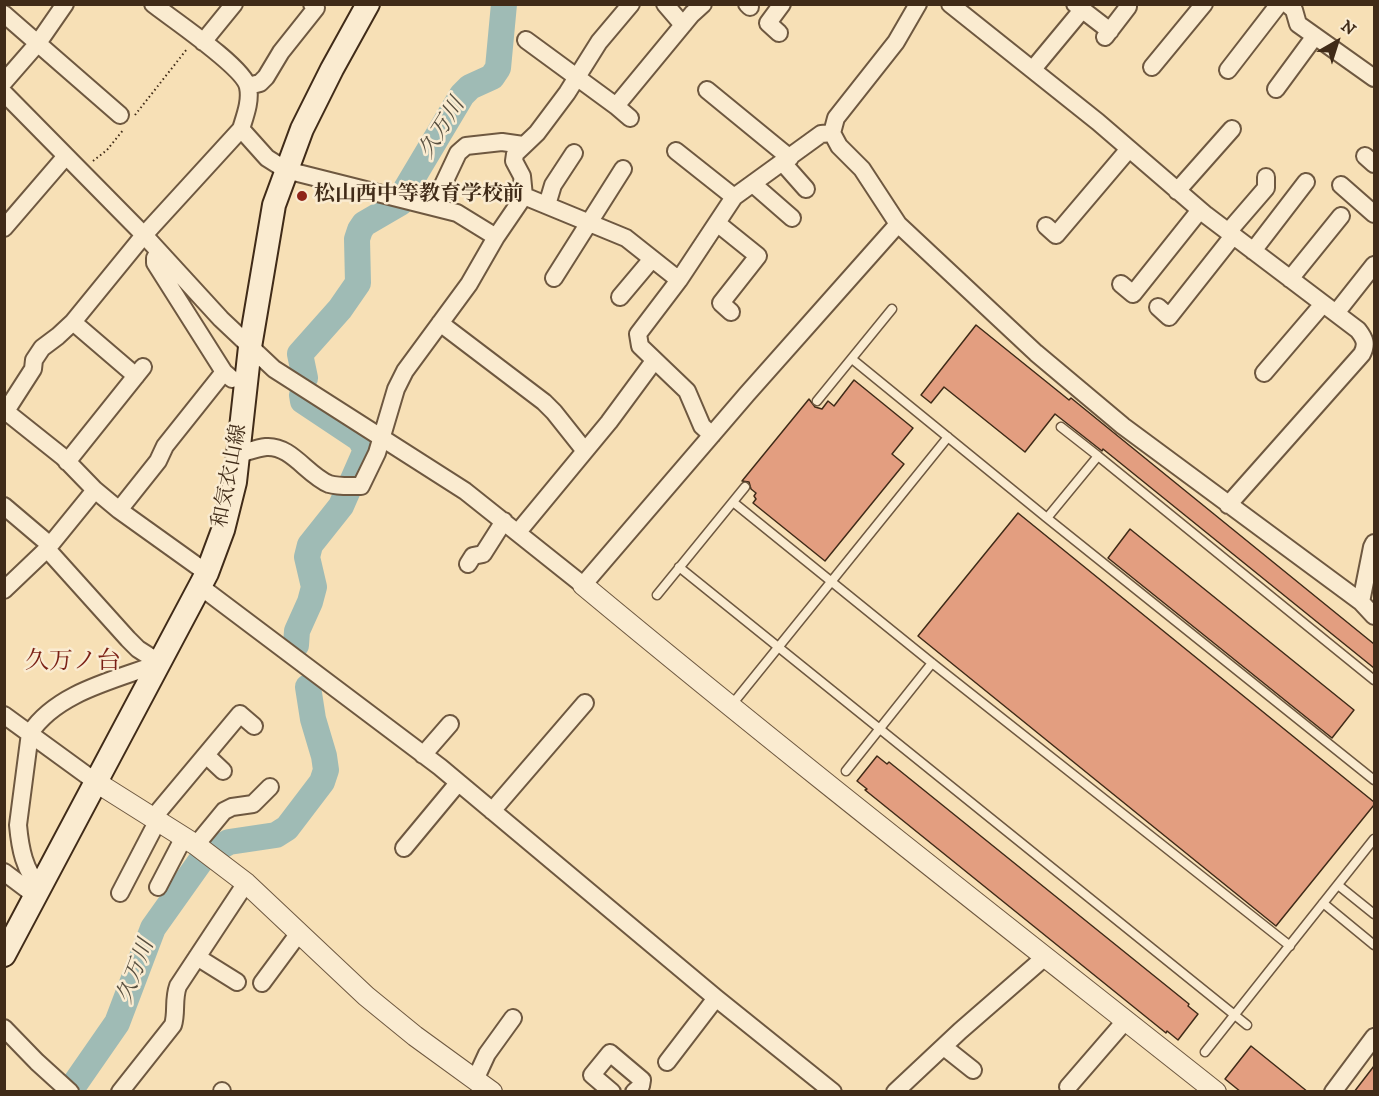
<!DOCTYPE html>
<html>
<head>
<meta charset="utf-8">
<style>
	body { margin:0 }
	#map { position:relative; width:1379px; height:1096px; overflow:hidden; background:#f7e0b6; font-family:"IM FELL DW Pica",serif }
	canvas { display:block }
	.frame { position:absolute; inset:0; border:6px solid #402b18; pointer-events:none }
	.north { position:absolute; left:1307px; top:12px; width:60px; height:60px; -webkit-text-stroke:4px #faebd0; paint-order:stroke; rotate:39deg; font-size:16px; font-weight:700; line-height:24px; text-align:center; color:#402b18 }
	.north::after { content:''; display:block; margin:auto; width:21px; height:27px; background:#402b18; clip-path:polygon(50% 0,100% 100%,50% 72%,0 100%) }
</style>
</head>
<body>
<div id="map">
<canvas width="1379" height="1096"></canvas>
<div class="frame"></div>
<div class="north">N</div>
</div>
<script>
const ctx = document.querySelector('canvas').getContext('2d');
ctx.lineJoin = 'round';
function strokePath(path, color, width, dash) { ctx.strokeStyle = color; ctx.lineWidth = width; ctx.lineCap = dash ? 'butt' : 'round'; ctx.setLineDash(dash || []); ctx.stroke(path); }
function paint(path, color) { ctx.fillStyle = color; ctx.fill(path, 'evenodd'); }
function write(font, color, halo, rows, align = 'center') {
  ctx.font = font + ' "IM FELL DW Pica","Noto Serif JP",serif'; ctx.lineWidth = 5; ctx.setLineDash([]); ctx.textBaseline = 'middle'; ctx.strokeStyle = halo; ctx.fillStyle = color; for (const [text, x, y, turn = 0] of rows) {
    ctx.save(); ctx.translate(x, y); ctx.rotate((+turn || 0) * Math.PI / 180); ctx.textAlign = isNaN(turn) ? turn : align; if (halo) ctx.strokeText(text, 0, 0); ctx.fillText(text, 0, 0); ctx.restore();
  }
}
const river = new Path2D(`
	M403 194 462 95 470 87 492 77 498 68 504 4
	M305 378 300 354 340 309 358 283 357 239 360 230 364 224 400 203
	M302 395 303 401 360 439 366 450 352 482
	M296 645 297 631 310 602 314 587 307 557 310 545 341 506 348 490
	M216 849 229 842 276 835 287 828 322 782 326 770 324 756 313 719 308 687
	M74 1085 117 1023 153 928 202 859`);
const building = new Path2D(`
	M976 325 1069 400 1071 398 1374 644V668L1103 449 1102 451 1055 414 1025 452 944 387 931 403 921 395Z
	M854 380 913 428 892 454 904 464 825 561 753 503 756 499 754 496 756 493 751 489 749 482 742 481 809 399 815 407 822 409 828 401 834 406Z
	M1018 513 1374 802V805L1276 926 918 636Z
	M1130 529 1354 710 1332 738 1108 558Z
	M877 756 887 764 889 762 1189 1004 1188 1006 1198 1014 1178 1040 1167 1031 1166 1033 865 790 867 789 857 781Z
	M1251 1046 1308 1092H1241L1225 1079Z
	M1374 1066V1092H1354Z`);
const path = new Path2D(`
	M135 115 187 49
	M93 161 107 150 124 129`);
const service = new Path2D(`
	M852 359 1047 518 1374 780
	M817 401 892 309
	M1061 427 1098 456
	M733 502 932 663 1290 946
	M1047 518 1098 456 1374 680
	M679 567 1247 1025
	M657 595 745 487
	M730 707 948 437
	M846 771 932 663
	M1338 885 1374 914
	M1323 903 1374 945
	M1205 1052 1374 839`);
const minor = new Path2D(`
	M665 4 683 25
	M747 4 750 7
	M950 4 1098 122 1206 215 1358 330C1365 339 1367 344 1362 354L1228 505
	M1075 4 1110 31
	M1287 4 1294 10 1298 24 1374 78
	M4 14 120 115
	M779 33 768 23 782 4
	M1105 37 1128 7
	M526 40 616 106 630 118
	M203 42 234 4
	M1152 67 1204 4
	M1033 69 1082 10
	M1228 70 1279 4
	M4 82 38 43 65 4
	M248 86 260 83 266 77 281 52 316 8 312 4
	M1276 89 1315 36
	M707 90 790 158
	M4 93 144 235 221 319 274 369 465 491 583 585 747 394 898 224 1036 353 1123 426 1361 602 1374 616
	M616 106 692 14 703 4
	M676 151 734 197
	M1365 156 1374 164
	M783 163 806 189
	M753 184 792 218
	M1341 185 1374 214
	M1177 191 1232 129
	M524 196 522 176 514 161 515 154 537 133 567 93 599 42 631 4
	M547 205 553 185 574 153
	M433 206 458 153 466 146 502 142 523 145
	M717 223 758 256 721 303 731 312
	M898 224 862 169 839 146 832 133 836 118 896 42 918 4
	M1046 226 1056 235 1129 149
	M4 228 66 156
	M1228 232 1266 188V177
	M496 237 524 196 626 238 679 280 734 197 821 134 832 133
	M1253 251 1306 182
	M159 252 155 258V263L224 372 232 379
	M554 278 623 169
	M1290 279 1341 216
	M679 280 638 334 640 346 687 391 702 426 712 435
	M1121 284 1133 294 1200 210
	M620 297 652 259
	M1158 307 1169 317 1233 236
	M1336 313 1374 265
	M73 322 136 376
	M440 323 544 402 554 412 585 451
	M1264 373 1323 304
	M4 410 63 457 95 490 119 510 207 573
	M6 411 33 369 34 360 42 348 58 336 73 322 144 235 241 129C245 116 251 101 248 87 244 67 172 19 153 4
	M239 454C247 452 257 448 266 447 291 445 307 475 329 484 339 487 351 486 361 486L377 453 396 389 405 371 469 284 496 237 457 213 286 170 267 158 241 129
	M67 462 143 367
	M4 506 50 545
	M119 510 158 461 165 446 224 372
	M518 532 609 422 654 361
	M468 564 473 556 483 554 504 521
	M201 587 440 767 716 998 833 1092
	M4 590 47 549 95 490
	M1361 602 1372 547 1374 543
	M4 715 96 782
	M206 755 223 771
	M423 755 450 724
	M492 811 585 703
	M153 818 240 714 254 726
	M196 845 224 811 232 807 253 804 270 787
	M404 848 458 783
	M4 872 36 896
	M41 887C24 872 20 847 18 825L30 733C57 692 115 680 160 663L138 649 128 639 47 549
	M158 887 184 837
	M120 893 158 820
	M197 957 237 982
	M262 983 299 933
	M4 1028 37 1062 70 1092
	M944 1047 973 1070
	M667 1062 716 998
	M475 1080 487 1054 513 1018
	M1068 1087 1126 1020
	M120 1092 173 1025C177 1012 173 1000 178 986L246 883
	M222 1092V1091
	M612 1092 592 1075 610 1053 642 1080 641 1086 634 1092
	M895 1092 960 1031 1045 957
	M1333 1092 1374 1037`);
const tertiary = new Path2D(`
	M583 585C791 758 1004 924 1216 1092
	M96 782 196 845 246 883 366 996 415 1036 492 1092`);
const secondary = new Path2D(`
	M4 955 207 573 223 530 235 482 250 347 274 205 302 129 332 69 368 4`);
const markers = [
	[302,196,6,"#8f2418"]
];
const poiNames = [
	["松山西中等教育学校前",314,196]
];
const streetNames = [
	["和気衣山線",231,476,-79]
];
const waterNames = [
	["久万川",443,129,-58],
	["久万川",137,972,-69]
];
const quarterNames = [
	["久万ノ台",73,663]
];
strokePath(river, '#9fbbb5', 26);
paint(building, '#e39e80');
strokePath(building, '#402b18', 1.5);
strokePath(service, '#6e5840', 11);
strokePath(minor, '#6e5840', 20);
strokePath(tertiary, '#6e5840', 22);
strokePath(secondary, '#402b18', 26);
strokePath(path, '#402b18', 2, [1.5, 3]);
strokePath(service, '#faebd0', 8);
strokePath(minor, '#faebd0', 16);
strokePath(tertiary, '#faebd0', 20);
strokePath(secondary, '#faebd0', 22);
for (const [x, y, r, color] of markers) { const dot = new Path2D(); dot.arc(x, y, r, 0, 2 * Math.PI); ctx.fillStyle = color; ctx.fill(dot); strokePath(dot, '#faebd0', 2); }
write('bold 21px', '#402b18', '#faebd0', poiNames, 'left');
write('21px', '#402b18', '#faebd0', streetNames);
write('italic 22px', '#584f3f', '#faebd0', waterNames);
write('24px', '#7a1f14', '#faebd0', quarterNames);
</script>
</body>
</html>
